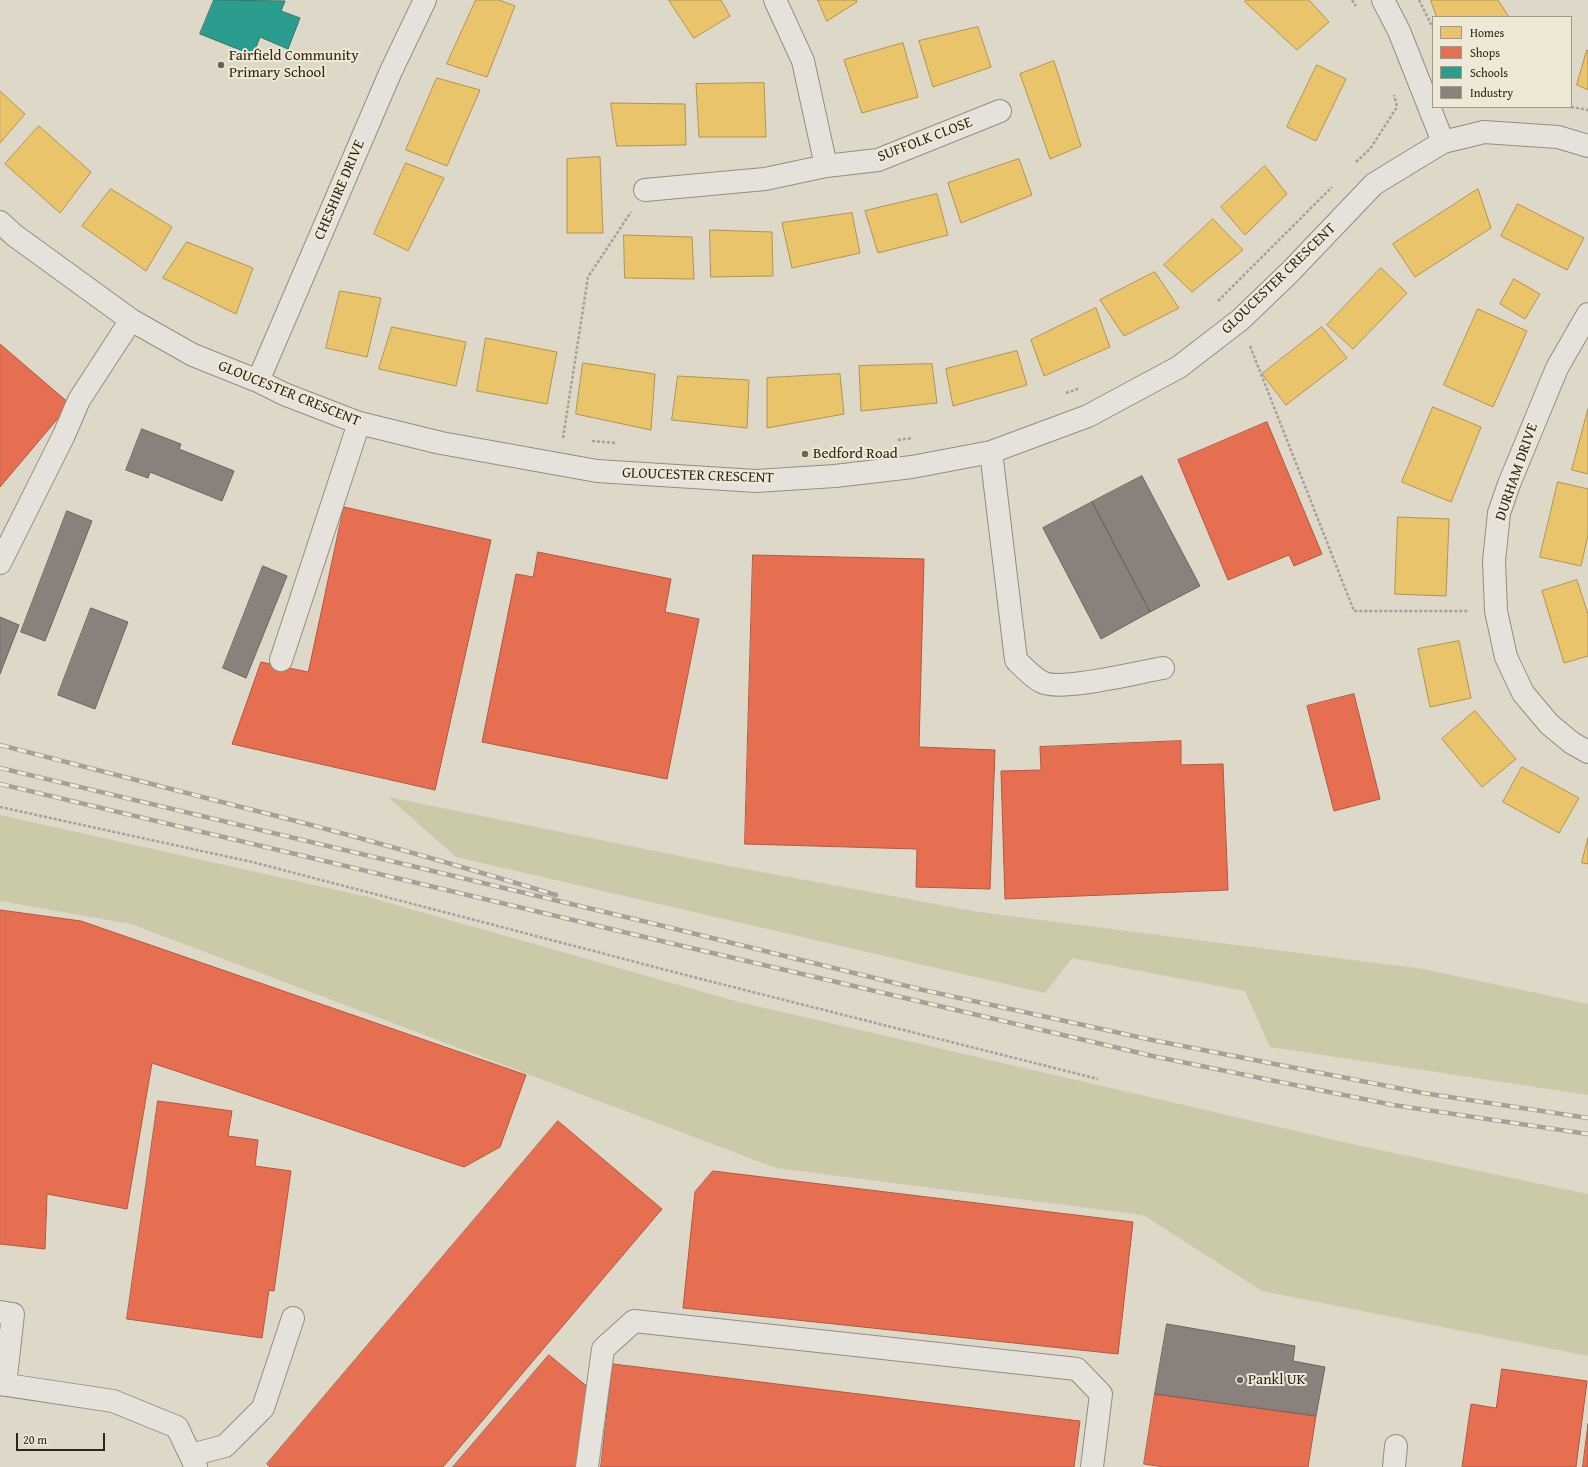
<!DOCTYPE html>
<html>
<head>
<meta charset="utf-8">
<style>
	body { margin:0 }
	#map { position:relative; width:1588px; height:1467px; overflow:hidden; background:#ddd8c8; font-family:"Gentium Book Plus",serif }
	canvas { display:block }
	.legend { position:absolute; left:1432px; top:16px; width:140px; height:92px; box-sizing:border-box; background:#eee9d6; border:1px solid #a3998a; margin:0; padding:5px 7px; list-style:none; font-size:12px; color:#322218 }
	.legend li { display:flex; align-items:center; gap:8px; height:20px }
	.legend b { width:20px; border:1px solid #a3998a }
	.scale { position:absolute; left:16px; top:1433px; width:89px; height:18px; box-sizing:border-box; border:2px solid #322218; border-top:0; padding-left:5px; font-size:12px; line-height:14px; white-space:nowrap; color:#322218; -webkit-text-stroke:3px #eee9d6; paint-order:stroke }
</style>
</head>
<body>
<div id="map">
<canvas width="1588" height="1467"></canvas>
<ul class="legend">
<li><b style="height:11px;background:#e9c46a"></b>Homes</li>
<li><b style="height:11px;background:#e76f51"></b>Shops</li>
<li><b style="height:11px;background:#2a9d8f"></b>Schools</li>
<li><b style="height:11px;background:#8a817c"></b>Industry</li>
</ul>
<div class="scale">20 m</div>
</div>
<script>
const ctx = document.querySelector('canvas').getContext('2d');
ctx.lineJoin = 'round';
function paint(path, color) { ctx.fillStyle = color; ctx.fill(path, 'evenodd'); }
function strokePath(path, color, width, dash) { ctx.strokeStyle = color; ctx.lineWidth = width; ctx.lineCap = dash ? 'butt' : 'round'; ctx.setLineDash(dash || []); ctx.stroke(path); }
function write(font, color, halo, rows, align = 'center') {
  ctx.font = font + ' "Gentium Book Plus",serif'; ctx.lineWidth = 4; ctx.setLineDash([]); ctx.textBaseline = 'middle'; ctx.strokeStyle = halo; ctx.fillStyle = color; for (const [text, x, y, turn = 0] of rows) {
    ctx.save(); ctx.translate(x, y); ctx.rotate((+turn || 0) * Math.PI / 180); ctx.textAlign = isNaN(turn) ? turn : align; if (halo) ctx.strokeText(text, 0, 0); ctx.fillText(text, 0, 0); ctx.restore();
  }
}
const green = new Path2D(`
	M388 797 729 866 979 912 1423 969 1588 1004V1095L1270 1047 1245 991 1072 958 1045 993 456 857Z
	M0 815 368 897 739 1002 1361 1146 1588 1194V1356L1262 1291 1143 1215 776 1168 131 924 0 901Z`);
const homes = new Path2D(`
	M476 0H499L515 6 487 77 447 64Z
	M669 0H721L730 16 694 38Z
	M818 0H856L857 2 827 21Z
	M1246 0H1309L1329 22 1297 50 1245 2Z
	M1431 0H1498L1509 17H1437Z
	M978 27 991 67 933 87 919 41Z
	M903 43 918 97 862 113 844 60Z
	M1587 50 1588 51V90L1577 85Z
	M1054 61 1081 146 1050 159 1020 74Z
	M1317 65 1346 79 1316 141 1287 127Z
	M437 78 480 90 447 166 406 150Z
	M764 83 766 137H699L696 84Z
	M0 91 25 114 0 143Z
	M611 103 685 104 686 145 617 146Z
	M39 126 91 172 60 213 5 164Z
	M600 157 603 233H567V159Z
	M1019 159 1032 195 961 223 948 183Z
	M406 163 444 178 408 251 374 234Z
	M1265 166 1287 194 1245 235 1221 207Z
	M111 189 172 227 146 271 82 226Z
	M1478 189 1491 228 1415 277 1393 244Z
	M937 194 948 235 878 253 865 211Z
	M1518 204 1584 238 1567 270 1501 236Z
	M852 213 860 253 792 268 782 223Z
	M1213 219 1243 250 1192 292 1164 265Z
	M710 230 772 232 773 276 711 277Z
	M624 235 692 237 694 279 625 278Z
	M187 242 253 268 236 314 163 278Z
	M1381 268 1407 293 1353 349 1327 325Z
	M1155 272 1179 308 1124 336 1100 300Z
	M1514 279 1540 294 1525 319 1500 304Z
	M340 291 381 298 367 357 326 348Z
	M1096 308 1110 347 1044 376 1031 340Z
	M1478 309 1527 331 1493 407 1444 385Z
	M392 327 466 342 456 386 379 369Z
	M1322 327 1347 358 1286 405 1262 374Z
	M486 338 557 352 547 404 477 391Z
	M1017 351 1027 385 953 406 946 369Z
	M583 363 655 374 651 430 576 414Z
	M932 364 937 403 861 411 859 366Z
	M840 374 844 414 767 428V378Z
	M678 376 749 380 747 428 672 420Z
	M1433 407 1481 427 1451 502 1402 482Z
	M1588 409V474L1572 470Z
	M1558 482 1588 489V535L1581 566 1540 557Z
	M1398 517 1449 519 1446 596 1395 594Z
	M1577 580 1588 614V656L1564 663 1542 591Z
	M1459 641 1471 698 1430 707 1418 649Z
	M1475 711 1516 759 1482 787 1442 739Z
	M1522 767 1579 798 1559 833 1503 802Z
	M1588 838V864L1582 863Z`);
const shops = new Path2D(`
	M0 344 70 404 0 487Z
	M1267 422 1322 554 1294 566 1289 555 1228 580 1178 460Z
	M344 507 491 540 435 790 232 744 261 662 308 672Z
	M538 552 671 579 665 612 699 619 667 779 482 742 516 574 533 577Z
	M753 555 924 559 919 747 995 750 990 889 916 887 917 849 745 844Z
	M1354 694 1380 799 1334 811 1307 706Z
	M1181 741V765L1223 764 1228 890 1005 899 1001 771 1041 770 1040 747Z
	M0 910 81 921 526 1075 500 1147 464 1167 152 1063 127 1209 47 1194 45 1249 0 1244Z
	M158 1101 232 1111 228 1136 258 1140 255 1166 291 1171 274 1291 269 1290 262 1338 127 1319Z
	M558 1121 662 1209 443 1467H270L267 1464Z
	M713 1171 1133 1222 1118 1354 683 1308 695 1192Z
	M549 1355 589 1388 577 1467H453Z
	M613 1364 1080 1421 1074 1467H601Z
	M1502 1369 1587 1381 1576 1467H1462L1471 1404 1496 1408Z
	M1155 1394 1316 1416 1308 1467H1164L1144 1464Z
	M1588 1424V1467H1583Z`);
const schools = new Path2D(`
	M214 0 285 1 281 11 300 18 288 49 260 37 253 55 200 34Z`);
const industry = new Path2D(`
	M142 429 181 444 179 449 234 471 222 501 150 472 148 478 126 470Z
	M1142 476 1200 586 1150 612 1092 502Z
	M1092 502 1150 612 1101 639 1043 528Z
	M67 511 92 521 45 641 21 632Z
	M263 566 287 576 246 678 223 668Z
	M91 608 128 622 95 709 58 695Z
	M0 617 19 625 0 674Z
	M1167 1324 1295 1346 1293 1361 1325 1367 1316 1416 1155 1394Z`);
const path = new Path2D(`
	M1352 0 1356 6
	M1419 0 1433 28
	M1571 107 1588 110
	M1356 162 1370 149 1397 107 1394 95
	M1218 301 1332 187
	M1250 346 1354 611H1469
	M1066 393 1080 388
	M563 438 588 277 631 212
	M898 440 913 438
	M592 441 615 443
	M0 807 252 862 697 978 1098 1079`);
const minor = new Path2D(`
	M775 0 803 61 826 166
	M1383 0 1399 31 1443 142
	M645 190 765 179 826 166 878 160 1000 111
	M0 222 14 235 131 320 193 355 258 381 284 394 359 423 441 443 597 471 756 481 835 476 912 467 991 452 1088 416 1179 367 1240 320 1290 272 1374 184 1443 142 1484 132 1558 137 1588 146
	M1588 314 1557 368 1509 484 1499 513 1494 561 1496 611 1506 657 1523 693 1549 724 1572 743 1588 752
	M258 381 391 71 425 0
	M991 452 1016 660C1024 668 1032 677 1042 682 1060 692 1139 672 1163 668
	M0 563 64 435 79 400 131 320
	M281 660 359 423
	M0 1312 13 1314 5 1385
	M0 1384 113 1401 177 1427 196 1467
	M191 1455 225 1446 263 1408 293 1318
	M587 1467 603 1349 634 1321 1077 1369 1101 1394 1092 1467
	M1394 1467 1396 1446`);
const rail = new Path2D(`
	M0 745C82 766 163 787 245 808 350 834 453 864 556 895
	M0 768 651 923 923 990 1152 1040 1423 1093 1588 1118
	M0 784 674 944 1157 1057 1393 1105 1588 1134`);
const markers = [
	[221,65,4,"#6e6256"],
	[805,454,4,"#6e6256"],
	[1240,1380,4,"#6e6256"]
];
const poiNames = [
	["Fairfield Community",229,56],
	["Primary School",229,73],
	["Bedford Road",813,454],
	["Pankl UK",1248,1380]
];
const streetNames = [
	["SUFFOLK CLOSE",925,140,-21],
	["CHESHIRE DRIVE",340,190,-67],
	["GLOUCESTER CRESCENT",1279,279,-44],
	["GLOUCESTER CRESCENT",289,394,22],
	["DURHAM DRIVE",1517,472,-71],
	["GLOUCESTER CRESCENT",698,476,2]
];
paint(green, '#cacaa8');
paint(homes, '#e9c46a');
strokePath(homes, '#b29351', 1);
paint(shops, '#e76f51');
strokePath(shops, '#b15840', 1);
paint(schools, '#2a9d8f');
strokePath(schools, '#2c786b', 1);
paint(industry, '#8a817c');
strokePath(industry, '#70645e', 1);
strokePath(minor, '#938e83', 24);
strokePath(path, '#a5a19a', 2.5, [3, 2]);
strokePath(minor, '#e5e2db', 22);
strokePath(rail, '#a5a19a', 4.5);
strokePath(rail, '#eee9d6', 3, [9]);
for (const [x, y, r, color] of markers) { const dot = new Path2D(); dot.arc(x, y, r, 0, 2 * Math.PI); ctx.fillStyle = color; ctx.fill(dot); strokePath(dot, '#eee9d6', 1.5); }
write('15px', '#322218', '#eee9d6', poiNames, 'left');
write('15px', '#322218', '#eee9d6', streetNames);
</script>
</body>
</html>
